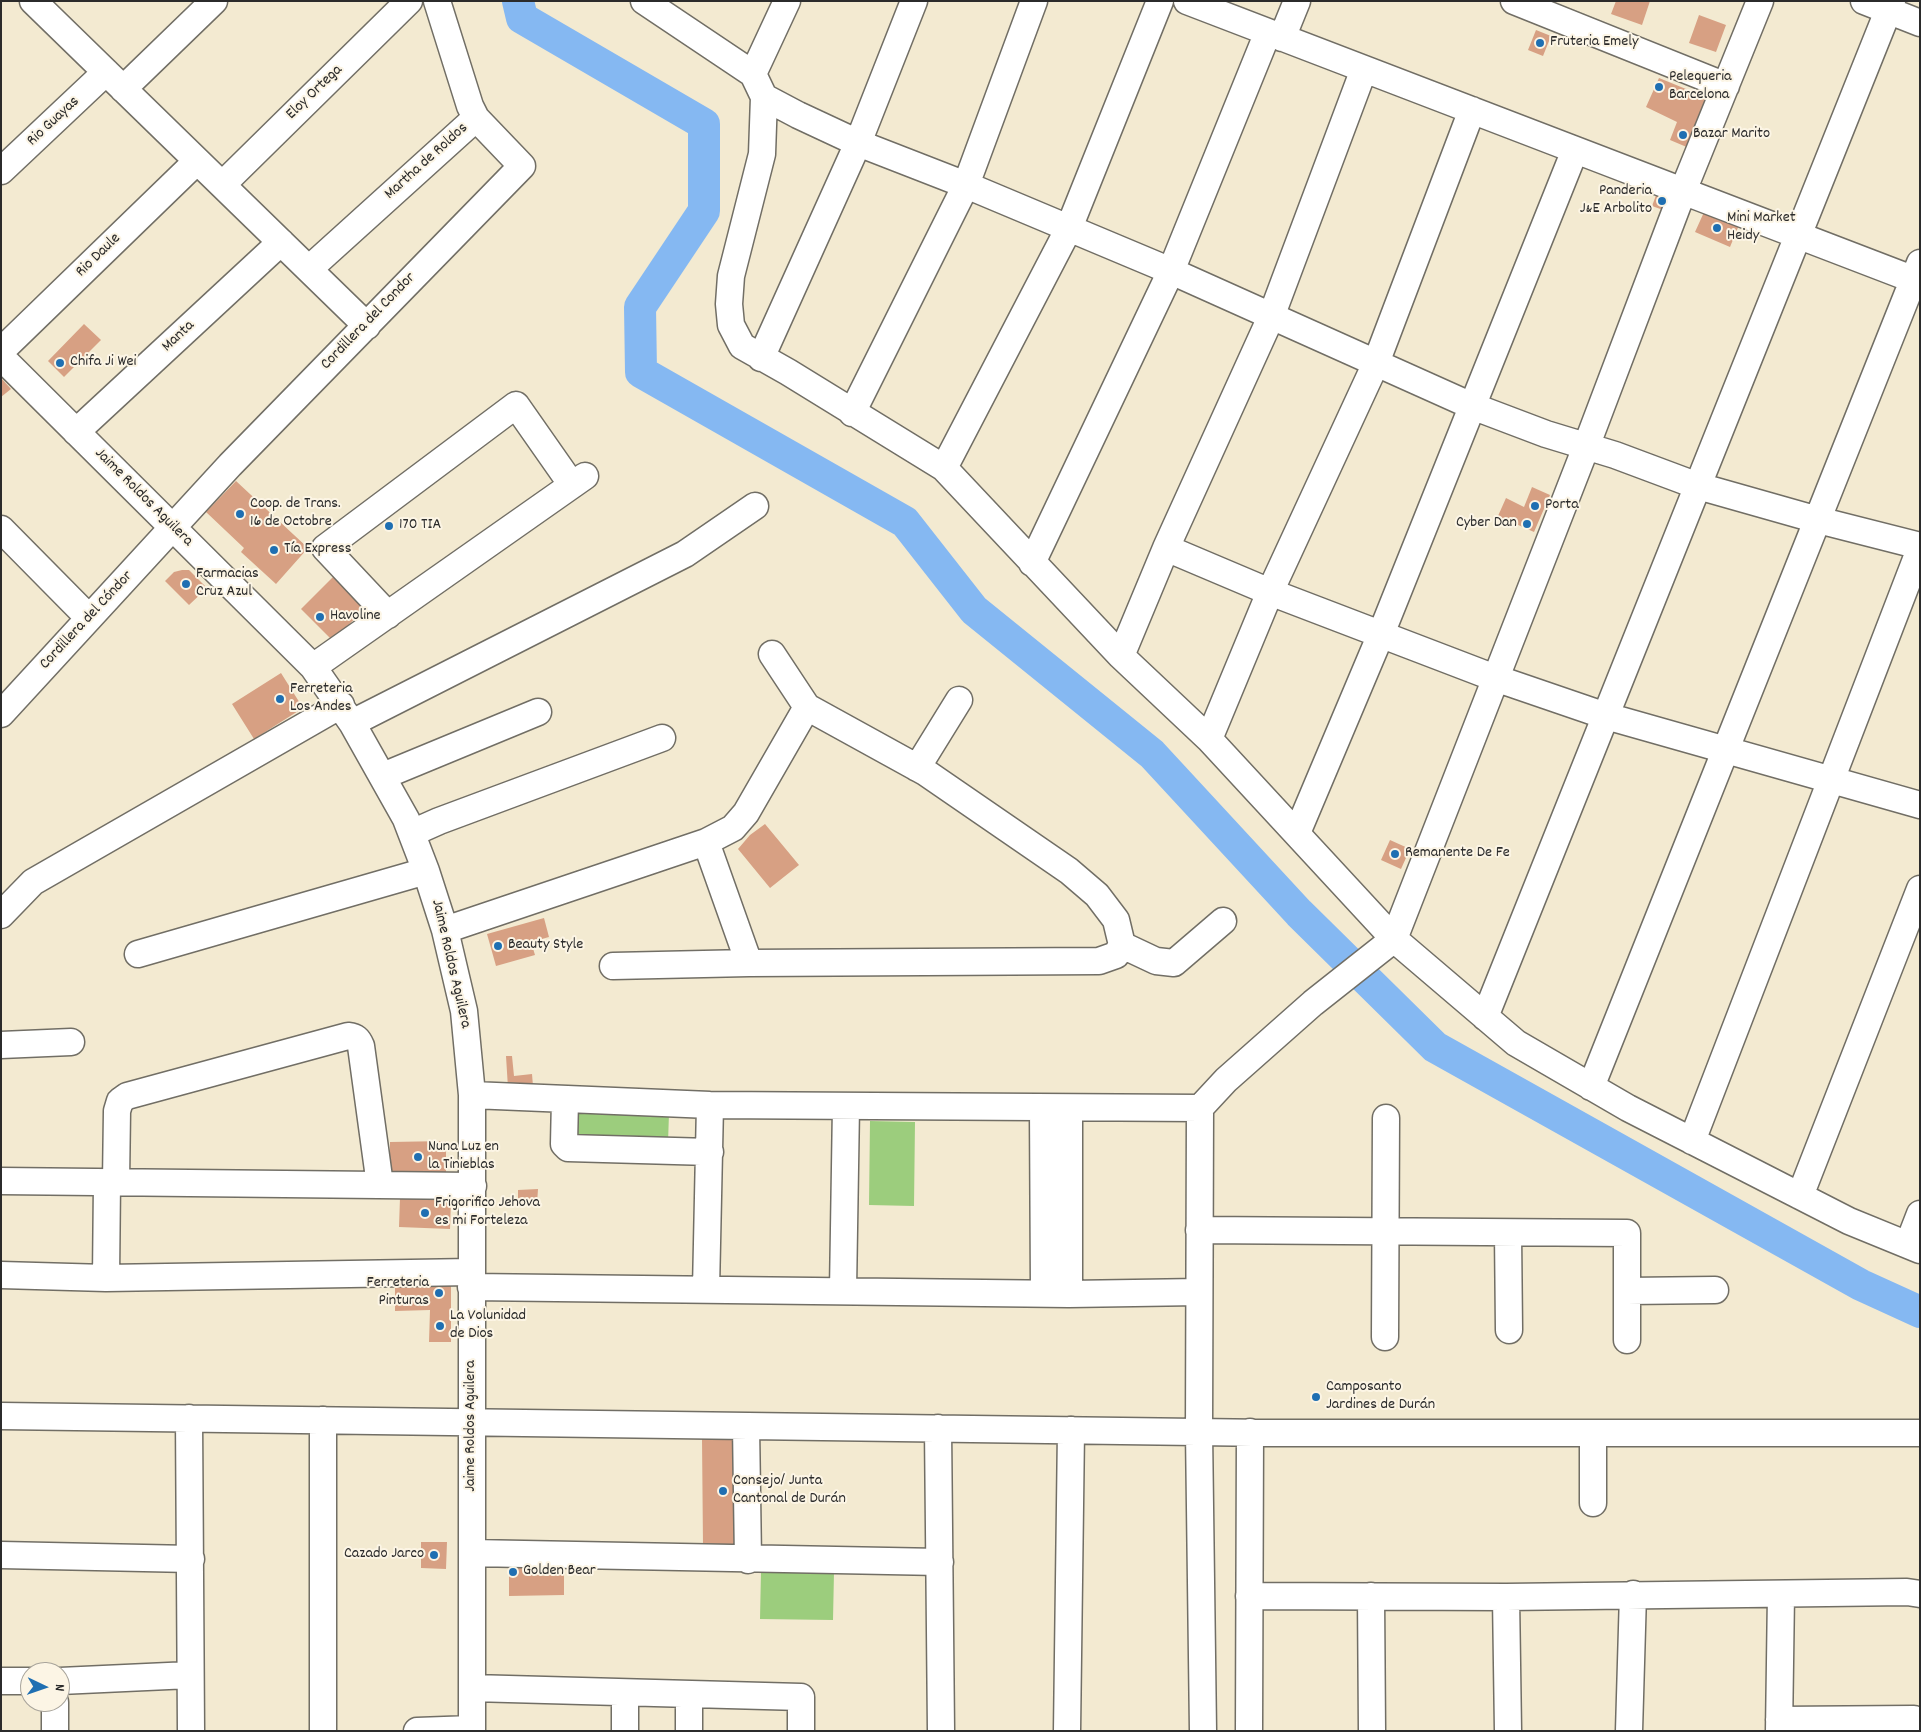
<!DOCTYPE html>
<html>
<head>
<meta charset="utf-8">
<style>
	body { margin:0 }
	#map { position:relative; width:1921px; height:1732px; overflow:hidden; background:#f3ead1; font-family:Dekko,sans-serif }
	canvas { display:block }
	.frame { position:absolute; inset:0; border:2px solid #2b2b2b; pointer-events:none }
	.north { position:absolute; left:20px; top:1662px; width:50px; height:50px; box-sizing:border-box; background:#fcf5e5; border:1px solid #a8a49b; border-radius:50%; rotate:93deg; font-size:14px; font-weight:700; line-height:20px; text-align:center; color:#2b2b2b }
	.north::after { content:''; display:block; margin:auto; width:18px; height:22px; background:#1f6fb2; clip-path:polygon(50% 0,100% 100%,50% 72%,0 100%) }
</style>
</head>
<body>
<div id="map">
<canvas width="1921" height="1732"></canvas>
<div class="frame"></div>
<div class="north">N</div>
</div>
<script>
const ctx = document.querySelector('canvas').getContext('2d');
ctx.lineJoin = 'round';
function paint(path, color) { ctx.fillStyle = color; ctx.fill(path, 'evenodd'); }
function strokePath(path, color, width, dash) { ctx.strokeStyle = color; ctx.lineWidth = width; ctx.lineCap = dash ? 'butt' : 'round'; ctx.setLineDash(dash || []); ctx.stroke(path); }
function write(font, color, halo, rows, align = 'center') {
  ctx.font = font + ' Dekko,sans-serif'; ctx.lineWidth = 4; ctx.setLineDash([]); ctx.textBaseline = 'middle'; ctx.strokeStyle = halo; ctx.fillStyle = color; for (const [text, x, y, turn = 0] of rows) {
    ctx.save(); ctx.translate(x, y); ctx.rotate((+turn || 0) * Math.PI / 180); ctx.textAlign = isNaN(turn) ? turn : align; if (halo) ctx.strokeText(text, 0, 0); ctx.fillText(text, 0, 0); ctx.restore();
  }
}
const green = new Path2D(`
	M567 1111 669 1113 668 1143 567 1141Z
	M870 1121 915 1122 914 1206 869 1205Z
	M761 1571 834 1572 833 1620 760 1619Z`);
const river = new Path2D(`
	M518 1 522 18 704 124V211L640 307 641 372 905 522 974 610 1152 754 1299 913 1435 1047 1861 1285 1920 1312`);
const building = new Path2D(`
	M1616 1H1650L1642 25 1611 14Z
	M1699 15 1726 25 1716 52 1689 43Z
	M1536 30 1551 36 1543 56 1528 50Z
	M1659 78 1708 98 1689 148 1670 140 1677 122 1646 107Z
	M1658 190 1673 196 1666 211 1652 206Z
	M1705 210 1739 225 1730 247 1695 232Z
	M84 324 101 340 64 377 48 361Z
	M1 378 11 389 1 397Z
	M236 481 308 548 276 584 241 552 244 548 206 512Z
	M1532 487 1550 495 1534 532 1498 516 1506 498 1524 507Z
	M182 570H189L207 588 189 605 165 581 174 572Z
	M335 575 367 606 333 641 301 609Z
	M281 673 303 708 254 739 232 704Z
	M765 824 799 865 770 888 738 849 750 835Z
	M1390 840 1410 849 1401 869 1381 860Z
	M544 918 549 937 531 942 535 955 496 966 487 934Z
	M506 1056H512L514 1076 532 1074 533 1086 508 1088Z
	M446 1141V1172L390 1171V1142Z
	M538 1189 537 1204H518V1190Z
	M400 1198 451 1200 450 1229 399 1227Z
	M451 1284V1342H429L430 1310 395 1311V1285Z
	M705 1435 742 1436V1546H703L702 1439Z
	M421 1542H447L446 1569 421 1568Z
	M564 1566V1595L509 1596V1568Z`);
const minor = new Path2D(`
	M33 1 367 326
	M644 1 753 74 764 97 798 115 858 143 966 185 1171 271 1472 406 1546 434 1615 455 1698 486 1818 520 1920 546
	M1187 1 1920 282
	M1514 1 1726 86
	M1864 1 1920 23
	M1282 38 1297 1
	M753 74 787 1
	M123 89 214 1
	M764 97 762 154 731 276 729 304 731 325 742 346 788 372 944 468 1121 656 1209 739 1394 939 1516 1043 1628 1108 1849 1221 1920 1250
	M1 171 106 72
	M222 185 409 1
	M309 269 476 118 470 106 437 1
	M1 351 197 161
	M1 357 313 667 352 723 406 819 426 871 445 930 464 1011 472 1095V1731
	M761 358 858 143 914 1
	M852 413 966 185 1034 1
	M76 432 281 242
	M944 468 1069 228 1160 1
	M1 529 89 618
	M1166 548 1270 592 1495 678 1606 716 1920 805
	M1032 563 1171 271 1268 32
	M388 615 325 548 516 405 572 485
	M1121 656 1166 548 1271 317 1364 69
	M313 667 585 476
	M1 714 230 465 522 166 476 118
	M352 723 685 554 755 506
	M1209 739 1270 592 1376 363 1472 110
	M917 768 959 700
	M383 776 538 712
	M412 833 439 821 662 738
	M1297 833 1381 634 1575 150
	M706 842 749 963
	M1 915 33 882 341 705
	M445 930 706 842 733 828 746 813 807 707
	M1122 945 1156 961 1174 963 1223 921
	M138 954 426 871
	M613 966 749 963 1099 961 1116 955 1122 945 1116 920 1097 895 1069 871 925 772 807 707 772 654
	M1485 1017 1892 1
	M1 1045 71 1042
	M1591 1087 1920 263
	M472 1095 710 1105 1200 1108
	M565 1099 564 1144 568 1148 710 1152
	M1043 1109 1044 1293
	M1692 1141 1920 549
	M1 1181 473 1186
	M116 1182 117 1111 120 1101 127 1096 348 1036C356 1037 358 1039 361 1046L380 1185
	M1800 1196 1920 889
	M1199 1230 1627 1233V1340
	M1508 1233 1509 1330
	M1908 1245 1920 1214
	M1 1275 106 1278 471 1272
	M106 1278 107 1182
	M471 1287 1069 1294 1199 1292
	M706 1289 710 1105
	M843 1290 846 1106
	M1627 1291 1715 1290
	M1069 1294V1109
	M1385 1337 1386 1118
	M1 1416 1271 1433H1920
	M189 1418 191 1731
	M746 1426 748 1560
	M938 1428 941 1731
	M1593 1503V1433
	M472 1553 940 1562
	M1 1555 191 1559
	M1249 1596 1506 1597 1907 1592 1920 1594
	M1371 1596 1372 1731
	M1506 1597 1508 1731
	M1 1681H30
	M60 1681 190 1675
	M472 1688 801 1697V1731
	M689 1694V1731
	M55 1702V1731
	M1779 1720 1914 1719
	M323 1731V1420
	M417 1731 472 1729
	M625 1731V1693
	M1067 1731 1071 1430
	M1203 1731 1199 1432 1200 1108 1226 1080 1313 1003 1394 939 1586 447 1683 191 1760 1
	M1249 1731 1250 1432
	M1629 1731 1633 1594
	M1779 1731 1781 1594`);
const markers = [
	[1540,43,5,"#1f6fb2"],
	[1659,87,5,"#1f6fb2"],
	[1683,135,5,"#1f6fb2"],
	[1662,201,5,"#1f6fb2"],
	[1717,228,5,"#1f6fb2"],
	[60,363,5,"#1f6fb2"],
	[1535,506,5,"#1f6fb2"],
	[240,514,5,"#1f6fb2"],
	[1527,524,5,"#1f6fb2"],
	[389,526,5,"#1f6fb2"],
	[274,550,5,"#1f6fb2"],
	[186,584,5,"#1f6fb2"],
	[320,617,5,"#1f6fb2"],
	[280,699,5,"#1f6fb2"],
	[1395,854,5,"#1f6fb2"],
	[498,946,5,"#1f6fb2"],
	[418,1157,5,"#1f6fb2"],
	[425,1213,5,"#1f6fb2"],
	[439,1293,5,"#1f6fb2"],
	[440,1326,5,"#1f6fb2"],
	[1316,1397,5,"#1f6fb2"],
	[723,1491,5,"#1f6fb2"],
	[434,1555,5,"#1f6fb2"],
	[513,1572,5,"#1f6fb2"]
];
const poiNames = [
	["Fruteria Emely",1550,43],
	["Pelequeria",1669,78],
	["Barcelona",1669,96],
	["Bazar Marito",1693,135],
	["Panderia",1652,192,"right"],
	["J&E Arbolito",1652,210,"right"],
	["Mini Market",1727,219],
	["Heidy",1727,237],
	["Chifa Ji Wei",70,363],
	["Coop. de Trans.",250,505],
	["16 de Octobre",250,523],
	["Porta",1545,506],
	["Cyber Dan",1517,524,"right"],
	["170 TIA",399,526],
	["Tía Express",284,550],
	["Farmacias",196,575],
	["Cruz Azul",196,593],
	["Havoline",330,617],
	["Ferreteria",290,690],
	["Los Andes",290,708],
	["Remanente De Fe",1405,854],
	["Beauty Style",508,946],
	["Nuna Luz en",428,1148],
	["la Tinieblas",428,1166],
	["Frigorifico Jehova",435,1204],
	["es mi Forteleza",435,1222],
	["Ferreteria",429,1284,"right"],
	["Pinturas",429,1302,"right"],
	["La Volunidad",450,1317],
	["de Dios",450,1335],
	["Camposanto",1326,1388],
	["Jardines de Durán",1326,1406],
	["Consejo/ Junta",733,1482],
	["Cantonal de Durán",733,1500],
	["Cazado Jarco",424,1555,"right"],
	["Golden Bear",523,1572]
];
const streetNames = [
	["Eloy Ortega",315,93,-44],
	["Rio Guayas",54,122,-43],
	["Martha de Roldos",427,162,-42],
	["Rio Daule",99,256,-44],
	["Cordillera del Condor",369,322,-46],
	["Manta",179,337,-43],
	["Jaime Roldos Aguilera",143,498,45],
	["Cordillera del Cóndor",87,621,-47],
	["Jaime Roldos Aguilera",450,964,77],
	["Jaime Roldos Aguilera",472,1426,-90]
];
paint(green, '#9ccd7d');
strokePath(river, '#85b8f2', 32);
paint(building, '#d7a083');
strokePath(minor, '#716e65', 29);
strokePath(minor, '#fff', 26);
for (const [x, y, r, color] of markers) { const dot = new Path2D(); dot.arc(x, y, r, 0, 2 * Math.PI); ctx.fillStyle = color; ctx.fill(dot); strokePath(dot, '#fcf5e5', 2); }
write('16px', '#2b2b2b', '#fcf5e5', poiNames, 'left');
write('16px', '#2b2b2b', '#fcf5e5', streetNames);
</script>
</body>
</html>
